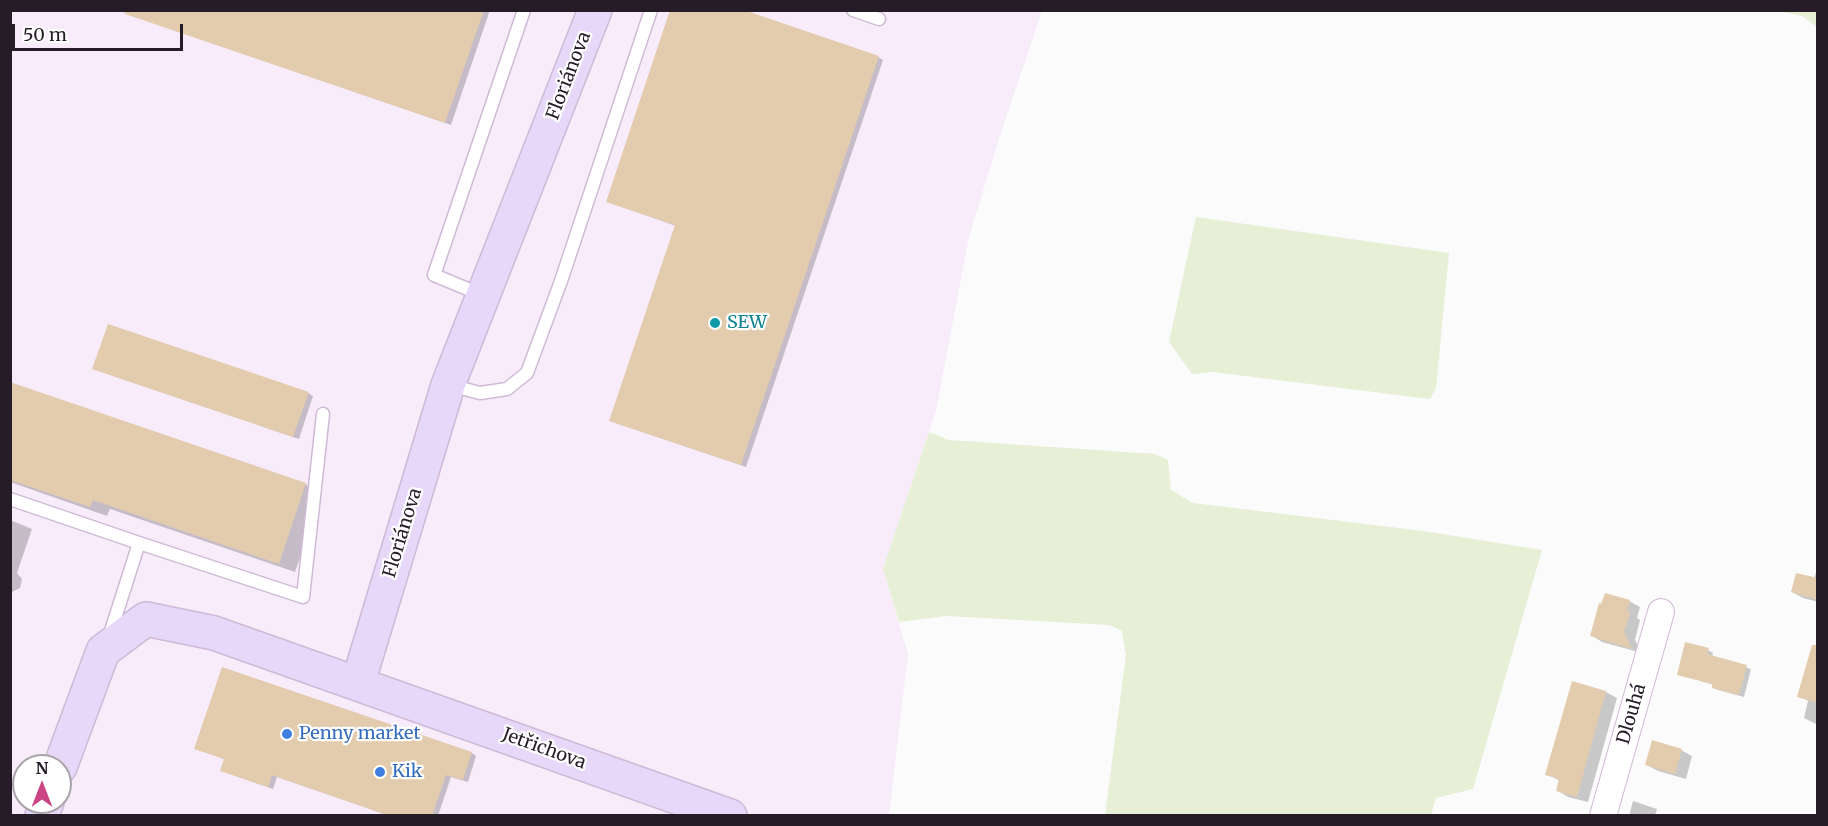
<!DOCTYPE html>
<html>
<head>
<meta charset="utf-8">
<style>
	body { margin:0 }
	#map { position:relative; width:1828px; height:826px; overflow:hidden; background:#fbfbfb; font-family:Merriweather,serif }
	canvas { display:block }
	.frame { position:absolute; inset:0; border:12px solid #251c27; pointer-events:none }
	.north { position:absolute; left:12px; top:754px; width:60px; height:60px; box-sizing:border-box; background:#fff; border:2px solid #a8a4a9; border-radius:50%; rotate:0deg; font-size:16px; font-weight:700; line-height:24px; text-align:center; color:#251c27 }
	.north::after { content:''; display:block; margin:auto; width:21px; height:27px; background:#cb4585; clip-path:polygon(50% 0,100% 100%,50% 72%,0 100%) }
	.scale { position:absolute; left:12px; top:24px; width:171px; height:27px; box-sizing:border-box; border:3px solid #251c27; border-top:0; padding-left:8px; font-size:18px; line-height:21px; white-space:nowrap; color:#251c27; -webkit-text-stroke:4px #fff; paint-order:stroke }
</style>
</head>
<body>
<div id="map">
<canvas width="1828" height="826"></canvas>
<div class="frame"></div>
<div class="north">N</div>
<div class="scale">50 m</div>
</div>
<script>
const ctx = document.querySelector('canvas').getContext('2d');
ctx.lineJoin = 'round';
function paint(path, color) { ctx.fillStyle = color; ctx.fill(path, 'evenodd'); }
function strokePath(path, color, width, dash) { ctx.strokeStyle = color; ctx.lineWidth = width; ctx.lineCap = dash ? 'butt' : 'round'; ctx.setLineDash(dash || []); ctx.stroke(path); }
function write(font, color, halo, rows, align = 'center') {
  ctx.font = font + ' Merriweather,serif'; ctx.lineWidth = 4.5; ctx.setLineDash([]); ctx.textBaseline = 'middle'; ctx.strokeStyle = halo; ctx.fillStyle = color; for (const [text, x, y, turn = 0] of rows) {
    ctx.save(); ctx.translate(x, y); ctx.rotate((+turn || 0) * Math.PI / 180); ctx.textAlign = isNaN(turn) ? turn : align; if (halo) ctx.strokeText(text, 0, 0); ctx.fillText(text, 0, 0); ctx.restore();
  }
}
const built = new Path2D(`
	M10 11H1042L998 142 969 237 936 411 883 569 908 654 889 815H11ZM24 766H60V802H24Z`);
const green = new Path2D(`
	M1777 11H1817V27L1802 16Z
	M1196 217 1449 253 1436 388 1430 399 1213 372 1192 374 1169 342Z
	M929 432 949 440 1155 454 1168 460 1171 490 1193 503 1423 531 1542 550 1473 789 1436 798 1431 815H1105L1126 655 1122 631 1109 625 946 616 899 622 883 569Z`);
const shadow = new Path2D(`
	M117 10H490L451 125Z
	M878 57 883 60 746 467 616 423 676 226 608 202Z
	M99 371 308 393 313 396 299 439Z
	M10 384 305 484 322 494 295 572 110 509 107 516 10 482Z
	M10 520 32 529 17 573 22 579 20 588 10 593Z
	M1818 565V602L1803 598 1792 592 1814 579Z
	M1629 601 1640 607 1637 618 1640 620 1635 640 1642 653 1602 642 1591 635Z
	M1708 650 1713 653 1712 657 1751 669 1744 697 1718 690 1713 687 1714 685 1678 674Z
	M1818 672V725L1804 718 1808 701 1799 696Z
	M1573 683 1606 692 1617 698 1588 802 1568 797 1557 790 1560 781 1547 774Z
	M196 748 472 753 476 756 468 782 451 777 438 816H390L277 777 273 789 227 773 226 760Z
	M1681 750 1692 756 1686 779 1658 771 1647 765Z
	M1633 801 1657 809 1655 816H1629Z`);
const building = new Path2D(`
	M126 10H484L445 123 125 14Z
	M670 10H744L879 56 741 465 609 421 675 225 606 202Z
	M108 324 309 392 293 437 92 369Z
	M10 382 306 483 279 564 93 500 90 507 10 480Z
	M1796 573 1818 578V600L1791 592Z
	M1605 593 1630 600 1627 611 1630 612 1624 632 1632 649 1590 636 1599 603 1601 604Z
	M1685 642 1709 648 1707 654 1747 665 1739 695 1712 688V684L1677 675Z
	M1812 645H1818V703L1797 697Z
	M222 667 472 752 463 780 446 775 432 816H390L272 775 268 787 220 771 224 759 194 749Z
	M1572 681 1606 691 1577 797 1556 791 1559 779 1545 775Z
	M1652 740 1682 749 1675 774 1645 765Z`);
const lane = new Path2D(`
	M853 10 879 19
	M482 295 434 275 524 10
	M449 385 480 393 507 389 527 373 561 281 651 10
	M10 499 139 543 109 637
	M139 543 303 597 323 414`);
const street = new Path2D(`
	M1603 816 1661 612`);
const secondary = new Path2D(`
	M358 683 448 385 595 10
	M60 767 103 651 146 619 214 633 730 816
	M42 816 47 802`);
const markers = [
	[715,323,6,"#0f9aa8"],
	[287,734,6,"#3f7fe0"],
	[380,772,6,"#3f7fe0"]
];
const streetNames = [
	["Floriánova",569,76,-69],
	["Floriánova",403,533,-73],
	["Dlouhá",1632,714,-74],
	["Jetřichova",544,749,20]
];
const cultureNames = [
	["SEW",727,323]
];
const shopNames = [
	["Penny market",299,734],
	["Kik",392,772]
];
paint(built, '#f8ecfb');
paint(green, '#e7efd6');
paint(shadow, '#0003');
paint(building, '#e3ccae');
strokePath(lane, '#d0b9d6', 15);
strokePath(street, '#d0b9d6', 28);
strokePath(secondary, '#d0b9d6', 36);
strokePath(lane, '#fff', 12);
strokePath(street, '#fff', 26);
strokePath(secondary, '#e7d7f9', 33);
for (const [x, y, r, color] of markers) { const dot = new Path2D(); dot.arc(x, y, r, 0, 2 * Math.PI); ctx.fillStyle = color; ctx.fill(dot); strokePath(dot, '#fff', 2); }
write('18px', '#251c27', '#fff', streetNames);
write('18px', '#0d838f', '#fff', cultureNames, 'left');
write('18px', '#366cbe', '#fff', shopNames, 'left');
</script>
</body>
</html>
